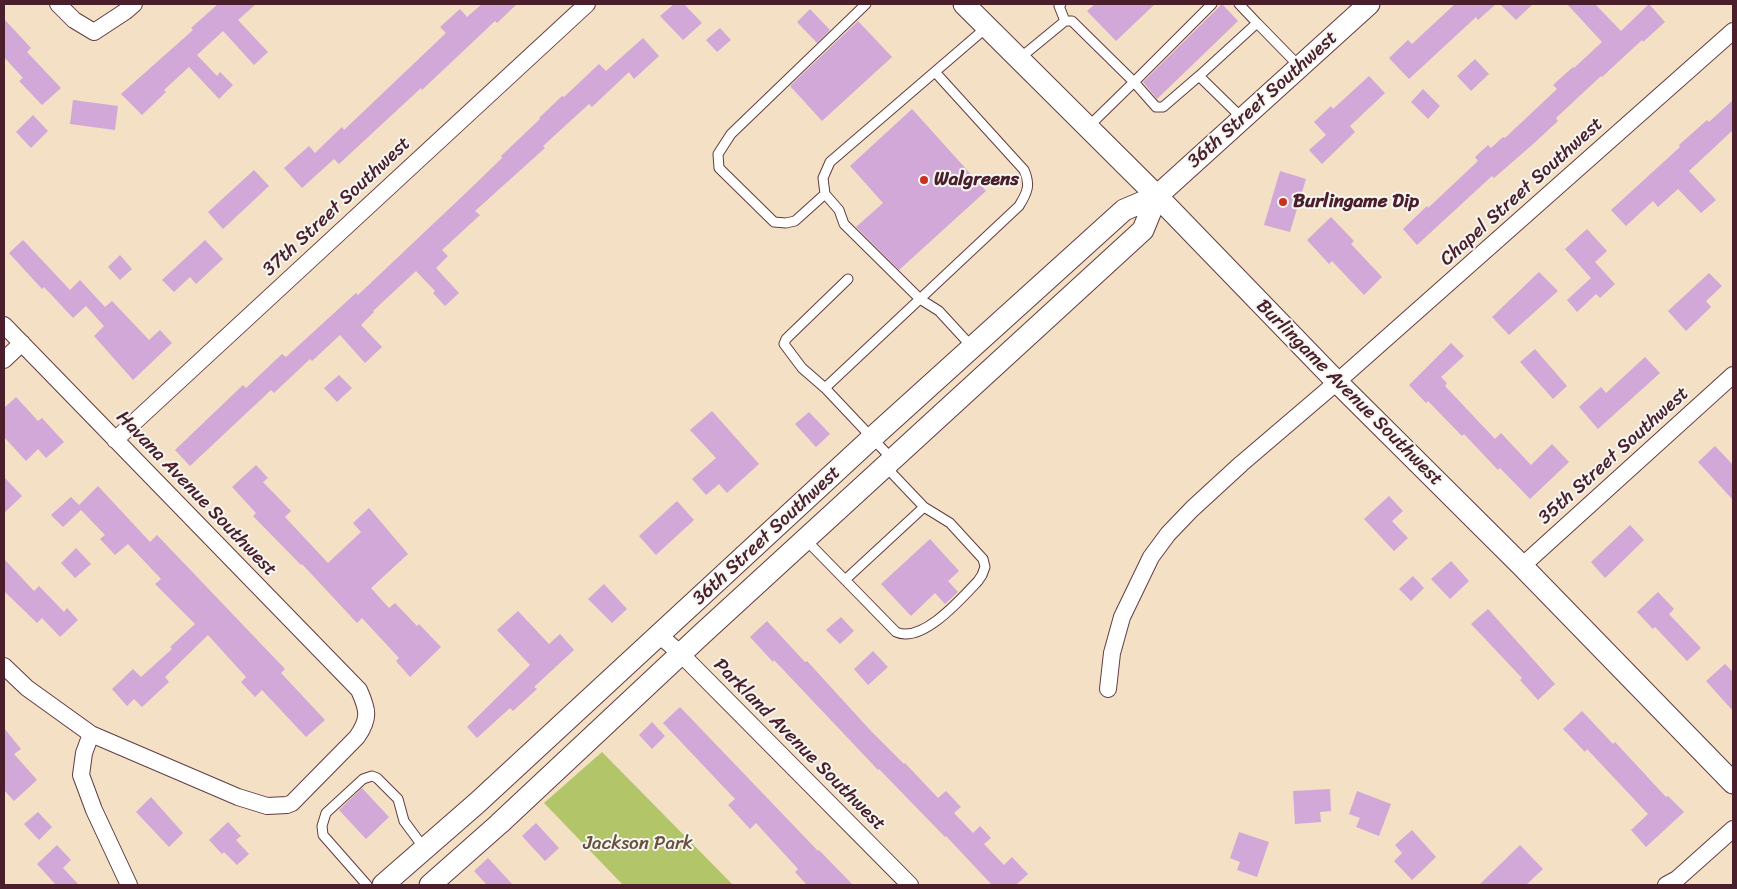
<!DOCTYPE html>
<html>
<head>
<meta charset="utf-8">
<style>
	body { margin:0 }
	#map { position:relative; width:1737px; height:889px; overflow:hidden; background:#f3e0c5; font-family:Sriracha,sans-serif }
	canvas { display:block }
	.frame { position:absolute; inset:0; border:5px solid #4a1f2b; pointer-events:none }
</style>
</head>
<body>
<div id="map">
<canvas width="1737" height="889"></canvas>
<div class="frame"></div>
</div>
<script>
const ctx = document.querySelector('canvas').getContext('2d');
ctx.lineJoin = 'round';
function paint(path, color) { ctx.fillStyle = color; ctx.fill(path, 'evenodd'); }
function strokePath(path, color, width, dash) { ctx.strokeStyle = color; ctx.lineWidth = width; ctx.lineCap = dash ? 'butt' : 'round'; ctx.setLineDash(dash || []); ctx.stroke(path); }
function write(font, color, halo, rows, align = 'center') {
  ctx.font = font + ' Sriracha,sans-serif'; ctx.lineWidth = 4; ctx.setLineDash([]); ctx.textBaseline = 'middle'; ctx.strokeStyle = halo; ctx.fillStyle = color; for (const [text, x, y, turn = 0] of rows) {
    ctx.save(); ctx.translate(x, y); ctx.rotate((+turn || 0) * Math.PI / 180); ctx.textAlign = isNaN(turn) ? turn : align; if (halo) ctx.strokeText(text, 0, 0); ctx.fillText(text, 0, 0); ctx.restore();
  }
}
const green = new Path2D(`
	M602 752 733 885H623L544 803Z`);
const building = new Path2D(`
	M218 4H256L238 20 268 52 254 65 223 31 197 55 217 76 220 72 233 85 219 99 189 67 164 90 166 92 142 115 121 94 193 30 191 28Z
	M482 4H517L497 23 495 21 422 90 421 88 339 164 334 159 302 188 284 168 309 146 315 153 342 127 344 130 446 33 440 27 460 9 467 17Z
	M674 4H684L702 23 683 40 660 16Z
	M1095 4H1155L1116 41 1087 11Z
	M1222 4 1238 21 1157 99 1143 82Z
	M1455 4H1496L1478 20 1476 17 1409 79 1389 58 1408 40 1412 44Z
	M1500 4H1533L1516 20Z
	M1567 4H1595L1621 31 1649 4 1665 22 1643 42 1642 40 1602 77 1601 76 1556 118 1558 121 1532 145 1494 178 1492 176 1417 245 1403 229 1427 206 1428 208 1478 161 1475 157 1488 145 1491 148 1503 137 1505 138 1557 89 1553 85 1573 67 1574 68 1602 42Z
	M810 9 830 30 817 43 797 22Z
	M4 19 31 48 27 52 61 88 42 105 19 81 23 78 4 57Z
	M858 21 892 57 822 121 790 86Z
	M720 28 731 40 717 52 706 40Z
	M643 38 659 56 634 79 629 72 592 107 589 104 543 146 545 148 475 211 480 215 442 250 448 256 436 268 459 293 445 306 433 293 435 291 416 271 373 311 374 312 361 325 382 347 365 363 340 335 312 361 310 359 274 393 271 390 190 466 175 450 243 385 246 388 282 354 286 357 356 293 358 295 470 189 502 158 501 156 540 119 539 118 562 96 564 97 599 64 606 71Z
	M1475 59 1489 74 1471 91 1457 76Z
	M1369 76 1385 93 1350 126 1355 132 1322 164 1309 150 1326 135 1314 122 1331 106 1333 109Z
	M1423 89 1440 106 1428 119 1411 102Z
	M73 100 118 106 115 130 70 124Z
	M1733 100V130L1689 171 1716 200 1701 213 1678 189 1658 207 1653 201 1626 226 1611 210 1680 147 1679 145 1707 120 1709 122Z
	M912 109 986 191 899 270 856 227 883 203 850 166Z
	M33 115 48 131 31 148 16 132Z
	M254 170 269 186 223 229 208 212Z
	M1280 171 1306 179 1290 232 1264 225Z
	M1331 217 1354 241 1351 244 1382 277 1364 295 1332 261 1329 264 1307 240Z
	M1587 229 1607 251 1595 262 1615 284 1600 298 1596 294 1577 312 1567 300 1591 278 1565 249Z
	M23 240 70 290 80 280 105 307 112 301 149 340 160 330 172 343 133 380 94 336 104 326 86 306 73 318 44 287 42 289 9 253Z
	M205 240 223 259 196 284 190 277 174 292 162 280Z
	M120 255 132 269 120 280 108 267Z
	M1539 272 1558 291 1509 335 1492 317Z
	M1709 273 1722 286 1706 301 1711 307 1686 331 1668 311Z
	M1451 343 1464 356 1441 377 1447 383 1445 386 1495 439 1501 433 1531 465 1552 444 1569 462 1530 499 1500 468 1498 470 1464 434 1462 436 1428 401 1426 403 1409 385Z
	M1535 349 1567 386 1553 399 1520 362Z
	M1645 357 1660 373 1598 429 1579 407 1601 387 1606 393Z
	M339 375 352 388 337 402 324 388Z
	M16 397 38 421 42 418 64 442 46 458 38 449 26 461 4 437V408Z
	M712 411 759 464 727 493 719 484 706 495 692 479 716 458 690 430Z
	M809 412 830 434 816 447 795 424Z
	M1715 446 1733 465V500L1698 462Z
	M256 465 268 478 263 482 291 511 285 517 328 563 361 532 353 523 369 508 408 554 371 588 389 608 395 603 417 626 419 624 441 647 410 677 396 661 399 658 362 618 357 623 302 564 301 565 253 516 256 513 232 487Z
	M4 477 22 496 4 513Z
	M98 486 150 542 157 535 285 669 281 673 325 720 306 737 262 690 255 697 241 682 246 677 208 635 165 677 169 682 142 707 134 699 127 706 112 689 133 669 141 677 172 649 170 647 195 624 155 584 161 579 128 544 115 555 100 539 105 535 81 510 63 527 51 515 71 497 79 505Z
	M1389 496 1403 511 1392 521 1408 538 1394 551 1364 519Z
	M677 501 694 520 656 555 639 536Z
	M1630 525 1644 540 1605 578 1591 562Z
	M930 539 959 571 948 581 958 592 945 604 935 593 911 616 881 584Z
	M76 548 91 564 75 578 61 563Z
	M4 559 34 591 39 586 64 612 67 608 78 620 60 637 42 618 37 623 4 591Z
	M1451 561 1469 581 1450 599 1431 579Z
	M1413 576 1424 588 1411 601 1399 589Z
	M604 584 627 609 612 623 588 599Z
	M1658 592 1674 609 1669 614 1701 648 1687 661 1655 627 1653 629 1637 612Z
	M1488 609 1555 684 1538 700 1520 680 1522 678 1471 624Z
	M518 611 549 644 560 634 574 650 534 687 537 689 513 711 510 708 477 738 467 727 530 665 497 630Z
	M841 617 854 631 840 644 826 630Z
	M767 621 805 662 807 661 871 731 904 764 905 763 938 798 946 791 961 807 954 813 973 833 980 826 991 838 984 844 1004 865 1012 857 1028 874 1016 885H992L946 836 945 837 879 769 878 770 774 660 773 662 750 637Z
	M873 651 888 667 868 685 854 669Z
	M1725 664 1733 672V711L1706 681Z
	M680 707 818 851 819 850 853 885H807L795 872 798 869 756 823 750 829 728 805 735 799 663 723Z
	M1582 711 1613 744 1615 742 1666 797 1668 796 1684 812 1646 847 1631 830 1648 814 1587 749 1585 752 1563 729Z
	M652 722 665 736 652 749 639 735Z
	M4 728 21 749 14 754 37 780 14 801 4 790Z
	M362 788 389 817 366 839 339 810Z
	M1330 789 1331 811 1320 812 1321 822 1295 824 1293 791Z
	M1357 791 1391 804 1379 836 1356 827 1360 818 1349 814Z
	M151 797 183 833 169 847 136 812Z
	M38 812 52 827 39 840 24 824Z
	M228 822 241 836 236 840 249 854 237 865 224 852 222 854 209 840Z
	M536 823 559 848 545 861 522 836Z
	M1412 830 1436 857 1412 880 1394 861 1402 853 1395 845Z
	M1239 832 1269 842 1257 877 1237 870 1240 862 1230 858Z
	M57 845 71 860 63 868 79 885H56L37 864Z
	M1520 845 1543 869 1526 885H1479Z
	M488 858 513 885H487L474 871Z`);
const service = new Path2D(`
	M1061 4 1059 6 1065 21
	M1212 4 1134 82 1156 107H1163L1199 76 1242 118
	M1239 4 1257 23
	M1020 58 1065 21H1072L1134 82 1088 127
	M1199 76 1257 23 1299 66
	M825 194 795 221 786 223 774 222 719 168 718 154 731 134 866 4
	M973 348 939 311 920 299 844 224 839 210 825 194 823 178 830 162 987 27
	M825 388 802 368 784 344 786 339 848 279
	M892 459 825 388 1019 206C1027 193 1031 185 1024 170L935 72
	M805 539 896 632C922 644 961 599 978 581L982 575 985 567 983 559 950 523 924 507 885 466
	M845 580 924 507
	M367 885 323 835 322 826 326 813 363 779 372 776 377 778 398 799 404 821 424 848`);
const minor = new Path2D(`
	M58 4 74 20 94 32 126 11 134 4
	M4 325 359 690C368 710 370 718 357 737L292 803 287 805 267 806 238 797 91 734 27 688 4 666
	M4 360 22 343
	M115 440 587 4
	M1522 566 1733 375
	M659 635 681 654 910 885
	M1108 689 1112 653 1122 617 1151 557 1168 534 1192 509 1241 464 1337 382 1733 31
	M91 734 84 753 81 775 94 810 129 885
	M1666 885 1677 879 1733 829`);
const tertiary = new Path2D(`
	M964 4 1157 196 1337 382 1522 566 1733 783
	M383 885 477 803 873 437 1124 210 1157 196 1369 4
	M430 885 499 824 703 633 1143 230 1157 196`);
const markers = [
	[924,180,5,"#c8321e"],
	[1283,202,5,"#c8321e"]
];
const streetNames = [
	["36th Street Southwest",1263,100,-42],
	["Chapel Street Southwest",1522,192,-42],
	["37th Street Southwest",337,207,-43],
	["Burlingame Avenue Southwest",1349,393,45],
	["35th Street Southwest",1614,456,-42],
	["Havana Avenue Southwest",196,494,46],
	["36th Street Southwest",767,536,-43],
	["Parkland Avenue Southwest",799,745,45]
];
const poiNames = [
	["Walgreens",934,180],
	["Burlingame Dip",1293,202]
];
const parkNames = [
	["Jackson Park",638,844]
];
paint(green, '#b2c669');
paint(building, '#d1a8d7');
strokePath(service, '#633c42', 11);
strokePath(minor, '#633c42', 18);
strokePath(tertiary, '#633c42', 23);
strokePath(service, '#fff', 9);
strokePath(minor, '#fff', 16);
strokePath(tertiary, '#fff', 21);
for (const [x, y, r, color] of markers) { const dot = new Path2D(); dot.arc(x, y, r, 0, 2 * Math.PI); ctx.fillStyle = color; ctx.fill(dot); strokePath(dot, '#f6f6f2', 2); }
write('19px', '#4a1f2b', '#f6f6f2', streetNames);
write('bold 19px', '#4a1f2b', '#f6f6f2', poiNames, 'left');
write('19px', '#69513e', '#f6f6f2', parkNames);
</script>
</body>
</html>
